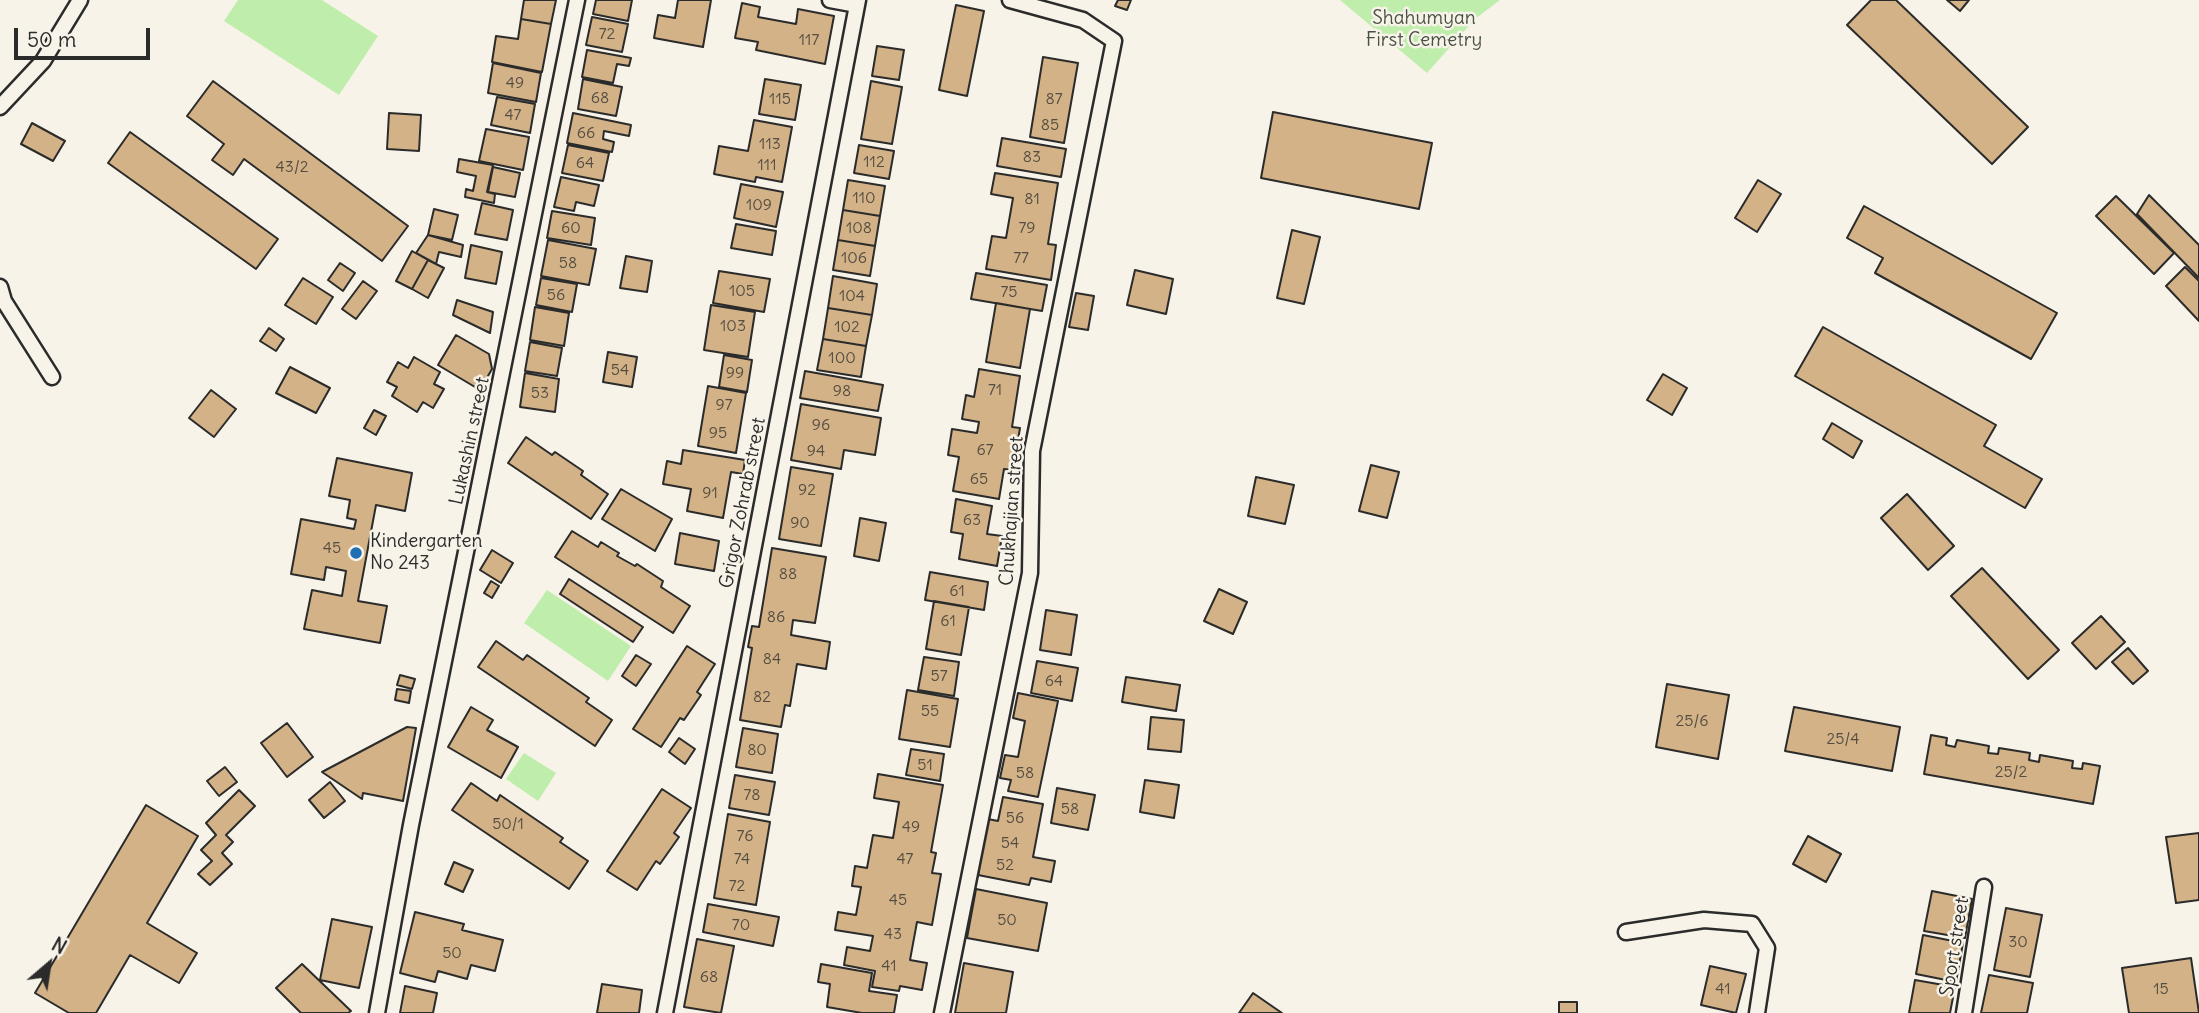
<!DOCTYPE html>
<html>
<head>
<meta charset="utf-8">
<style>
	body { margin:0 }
	#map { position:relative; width:2199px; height:1013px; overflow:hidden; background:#f7f3e8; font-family:Delius,sans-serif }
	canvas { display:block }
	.north { position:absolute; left:14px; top:929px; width:70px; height:70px; -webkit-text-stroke:5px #f7f3e8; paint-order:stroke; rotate:29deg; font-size:19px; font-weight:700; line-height:28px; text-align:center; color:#2b2b2b }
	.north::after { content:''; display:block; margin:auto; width:24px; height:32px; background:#2b2b2b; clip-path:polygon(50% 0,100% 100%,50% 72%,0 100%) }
	.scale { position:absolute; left:14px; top:28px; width:136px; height:32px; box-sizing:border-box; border:4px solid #2b2b2b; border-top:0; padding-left:9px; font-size:21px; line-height:24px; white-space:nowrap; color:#2b2b2b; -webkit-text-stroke:5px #f7f3e8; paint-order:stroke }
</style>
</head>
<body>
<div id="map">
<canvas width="2199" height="1013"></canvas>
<div class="north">N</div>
<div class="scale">50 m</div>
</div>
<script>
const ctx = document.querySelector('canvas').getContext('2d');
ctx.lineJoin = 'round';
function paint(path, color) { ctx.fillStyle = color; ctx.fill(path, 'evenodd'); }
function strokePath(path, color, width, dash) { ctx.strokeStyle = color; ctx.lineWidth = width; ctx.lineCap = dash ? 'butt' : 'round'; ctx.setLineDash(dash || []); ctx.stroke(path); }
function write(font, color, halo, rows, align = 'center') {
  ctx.font = font + ' Delius,sans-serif'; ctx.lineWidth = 5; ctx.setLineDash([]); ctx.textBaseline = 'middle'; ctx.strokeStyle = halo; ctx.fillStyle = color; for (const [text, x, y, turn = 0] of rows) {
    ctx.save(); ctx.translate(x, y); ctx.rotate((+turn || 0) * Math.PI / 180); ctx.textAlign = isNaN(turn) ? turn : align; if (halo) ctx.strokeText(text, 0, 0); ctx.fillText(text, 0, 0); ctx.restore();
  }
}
const green = new Path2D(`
	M238 0H322L378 36 339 95 224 21Z
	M1340 0H1500L1475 19 1427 73Z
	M547 590 631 646 608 681 524 623Z
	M524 753 556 773 538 801 506 779Z`);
const building = new Path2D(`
	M524 0H556L551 24 521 19Z
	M596 0H632L628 21 593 14Z
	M678 0H711L703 47 654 38 658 15 675 18Z
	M1118 0H1131L1127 10 1115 6Z
	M1871 0H1896L2028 127 1992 164 1847 25Z
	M1947 0H1969L1960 11Z
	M742 3 760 7 758 17 796 24 798 9 834 16 825 64 756 50 758 42 735 38Z
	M956 5 984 11 967 96 939 90Z
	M592 17 628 24 622 52 586 45Z
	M521 19 551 24 542 72 492 62 496 36 518 39Z
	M877 46 904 50 899 80 872 76Z
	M587 50 631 58 629 66 617 64 613 83 582 77Z
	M1043 57 1078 63 1064 143 1030 137Z
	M493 63 541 73 536 102 488 93Z
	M583 79 622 87 616 116 578 109Z
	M765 79 801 85 795 120 759 114Z
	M213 81 408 226 382 261 244 159 233 175 212 160 224 144 187 116Z
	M871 81 902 87 892 144 861 139Z
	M497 97 535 104 530 133 491 125Z
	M1273 112 1432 143 1419 209 1261 178Z
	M389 113 421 115 419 151 387 149Z
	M573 113 631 125 629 136 604 131 603 139 614 142 612 152 567 143Z
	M754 120 792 127 782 182 756 177 755 182 714 174 719 146 748 151Z
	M32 123 65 141 53 161 21 144Z
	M486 129 529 137 523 170 479 161Z
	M130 132 278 239 256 269 108 163Z
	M1002 138 1066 149 1061 177 997 166Z
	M568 145 609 153 603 181 562 173Z
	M859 145 894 151 889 179 854 173Z
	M459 159 493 165 487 192 495 194 494 203 465 197 466 189 473 191 476 176 457 172Z
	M493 167 520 173 515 197 488 192Z
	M995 173 1058 183 1048 244 1056 245 1051 280 986 269 992 236 1006 238 1013 198 991 194Z
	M561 177 599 185 594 206 576 202 574 211 554 207Z
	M848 180 885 186 880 216 843 210Z
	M1758 180 1781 194 1757 232 1735 218Z
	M741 184 783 192 776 227 734 218Z
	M2149 195 2199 245V278L2137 214Z
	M2116 196 2174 253 2154 274 2096 216Z
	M482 203 513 210 507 240 475 234Z
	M1864 206 2057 313 2031 359 1875 273 1883 258 1847 238Z
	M434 209 458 215 452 240 428 235Z
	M843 210 880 216 875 246 838 240Z
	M552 211 595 218 591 245 547 238Z
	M736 224 776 231 772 255 731 248Z
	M1292 230 1320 237 1304 304 1277 298Z
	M428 235 463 245 461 257 439 252 436 264 416 253Z
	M548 240 596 249 589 285 541 276Z
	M838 240 875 246 870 276 833 270Z
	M471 245 502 252 496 284 465 278Z
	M412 251 428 260 412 289 396 281Z
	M626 256 652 261 647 292 620 288Z
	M428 260 444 268 428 298 412 289Z
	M340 263 355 273 343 291 328 280Z
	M2185 267 2199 281V321L2166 286Z
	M1135 270 1173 279 1166 314 1127 305Z
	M719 271 770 279 764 312 713 303Z
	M976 273 1047 285 1042 311 971 299Z
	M833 276 877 284 872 315 828 308Z
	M303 278 333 297 316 324 285 305Z
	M541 278 577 284 572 312 536 305Z
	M363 281 377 291 356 319 342 309Z
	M1076 293 1094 296 1088 330 1069 327Z
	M457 300 493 312 490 333 453 315Z
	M996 303 1030 309 1020 368 986 362Z
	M711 305 755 312 748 357 704 350Z
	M535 307 569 313 564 346 530 340Z
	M828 308 872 315 866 346 823 339Z
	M1823 327 1996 425 1984 446 2042 479 2025 508 1795 376Z
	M269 328 284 339 276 351 260 341Z
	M456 335 489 354 492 369 480 390 438 365Z
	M823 339 866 346 861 377 817 370Z
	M530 342 562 348 557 376 525 371Z
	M608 352 637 357 632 387 603 382Z
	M724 355 752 360 747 392 719 387Z
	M414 357 440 372 434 384 444 389 433 408 423 402 417 412 392 396 397 387 387 382 398 362 408 368Z
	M290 367 330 388 316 413 276 393Z
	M979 369 1020 376 1012 427 1020 428 1013 470 1004 469 999 499 953 491 959 457 948 455 952 429 977 433 979 422 962 419 966 395 974 397Z
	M805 371 883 385 878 411 800 398Z
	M525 373 559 379 555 412 520 407Z
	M1663 374 1687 388 1672 415 1647 400Z
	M708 386 746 393 736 453 698 446Z
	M211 390 236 409 214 437 189 418Z
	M801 404 881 418 875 455 844 450 841 469 791 460Z
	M374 410 386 416 376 435 364 428Z
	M1832 423 1862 441 1853 458 1823 439Z
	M526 437 552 455 555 452 583 471 581 475 608 494 591 519 508 463Z
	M683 450 745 460 743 474 731 472 723 518 687 511 691 489 663 484 667 461 681 464Z
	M337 458 412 473 405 511 376 505 358 601 387 606 380 643 304 629 312 590 342 596 346 571 326 567 324 580 291 574 301 519 354 529 356 520 347 518 350 500 329 496Z
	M1371 465 1399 472 1387 518 1359 511Z
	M791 467 833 474 821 546 779 539Z
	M1256 477 1294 485 1285 524 1248 516Z
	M621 489 672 519 655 551 602 519Z
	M1907 494 1954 546 1928 570 1881 518Z
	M956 499 992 506 987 534 1002 536 997 566 959 559 963 534 951 532Z
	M860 518 886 523 879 561 854 556Z
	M572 531 598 547 601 542 619 553 617 556 635 566 637 564 663 581 661 587 690 606 673 633 555 557Z
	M680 533 719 541 714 571 675 564Z
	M772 548 826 557 815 623 793 620 791 635 830 642 826 669 797 664 790 706 785 705 781 727 740 720 752 648 748 647 752 626 759 627Z
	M492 550 513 563 501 583 480 570Z
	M1982 568 2059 650 2028 679 1951 596Z
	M930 572 988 582 984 610 925 600Z
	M569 579 643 627 633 642 560 594Z
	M491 581 499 586 492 598 484 593Z
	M1219 589 1247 602 1233 634 1204 621Z
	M934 601 969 607 961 655 926 649Z
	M1046 610 1077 615 1071 655 1040 650Z
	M2101 616 2125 642 2096 669 2072 643Z
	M496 641 523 660 527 655 589 698 586 702 612 720 595 746 478 667Z
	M687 646 715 664 697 692 701 695 684 720 680 718 661 747 633 729Z
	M2128 648 2148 671 2133 684 2112 662Z
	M636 655 651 664 636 686 622 676Z
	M924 657 959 662 954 696 918 690Z
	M1037 661 1078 668 1072 701 1031 693Z
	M400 675 415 679 412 689 397 685Z
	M1126 677 1180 685 1176 711 1122 702Z
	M1667 684 1729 695 1718 759 1656 747Z
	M397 689 411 691 409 703 395 700Z
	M907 690 958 699 950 747 899 739Z
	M1018 693 1058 701 1038 797 1008 791 1011 780 1000 778 1005 755 1018 757 1025 721 1013 718Z
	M471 707 493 720 487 730 518 747 501 778 448 747Z
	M1794 707 1900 727 1892 771 1785 751Z
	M1151 717 1184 720 1181 752 1148 749Z
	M287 723 313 757 287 777 261 743Z
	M407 727 416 728 403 801 363 793 362 799 322 772Z
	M743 728 778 734 772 773 736 767Z
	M1931 735 1947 738 1946 745 1955 747 1957 740 1989 746 1988 753 1998 754 1999 748 2030 753 2029 760 2039 762 2040 755 2073 761 2072 768 2082 769 2083 763 2100 766 2093 804 1924 774Z
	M679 738 695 749 685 764 669 752Z
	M911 749 944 754 940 781 906 775Z
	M225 767 237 782 219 796 207 781Z
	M878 774 943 785 931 852 936 853 932 873 941 874 932 925 917 922 910 960 927 963 922 990 900 986 899 991 872 987 875 971 844 965 847 947 870 951 873 936 835 930 838 912 856 915 861 887 852 886 855 866 867 868 873 835 893 838 899 802 874 798Z
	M735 775 775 782 769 815 729 808Z
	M1145 780 1179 785 1174 818 1140 812Z
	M330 782 345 801 324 818 309 800Z
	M471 783 497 801 500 795 563 838 560 842 588 861 569 889 452 810Z
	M1057 788 1095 795 1088 830 1051 823Z
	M662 789 691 808 674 833 679 837 660 864 656 861 637 890 607 871Z
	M239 790 255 806 226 835 233 842 222 853 232 864 210 885 198 874 212 861 201 850 216 835 206 823Z
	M1003 797 1043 804 1033 857 1055 861 1051 882 1031 878 1029 885 978 875 988 819 998 821Z
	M146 805 198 836 147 923 197 953 179 983 130 955 96 1013H69L35 993Z
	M728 814 770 822 756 905 714 898Z
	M2199 833V900L2176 903 2166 837Z
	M1808 836 1841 854 1826 882 1793 864Z
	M454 862 473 870 463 892 445 884Z
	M976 889 1047 903 1038 951 967 938Z
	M1932 891 1972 899 1965 938 1924 931Z
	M708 904 779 917 773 946 703 932Z
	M2006 908 2042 915 2030 977 1994 970Z
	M415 912 464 924 462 930 503 940 495 971 471 965 467 979 438 971 435 982 400 973Z
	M332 919 372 927 359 988 320 980Z
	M1923 935 1963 943 1956 982 1916 974Z
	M697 939 734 946 721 1013 684 1007Z
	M2191 958 2199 1013H2129L2122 968Z
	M964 963 1013 972 1006 1013H955Z
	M302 964 351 1011 348 1013H301L276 988Z
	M821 964 872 973 869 991 897 995 894 1013H862L827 1007 830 984 818 982Z
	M1710 966 1746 974 1736 1013 1701 1005Z
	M1989 975 2033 983 2027 1013H1981Z
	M1915 980 1955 987 1950 1013H1909Z
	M602 984 642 990 639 1013H597Z
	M405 986 437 993 433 1013H400Z
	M1253 993 1282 1013H1239Z
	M1559 1002H1577V1013H1559Z`);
const minor = new Path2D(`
	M830 0 857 5
	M0 107 43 61 80 0
	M0 287 4 301 52 377
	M1626 932 1704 920 1752 924 1767 948 1757 1013
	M377 1013 411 825 577 0
	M665 1013 858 0
	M942 1013 1030 573 1032 451 1114 41 1083 20 1010 0
	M1964 1013 1984 887`);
const markers = [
	[356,553,7,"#1f6fb2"]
];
const numberNames = [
	["72",607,34],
	["117",809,40],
	["49",515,83],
	["68",600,98],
	["115",780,99],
	["87",1054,99],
	["47",513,115],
	["85",1050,125],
	["66",586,133],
	["113",770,144],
	["83",1032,157],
	["112",874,162],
	["64",585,163],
	["111",767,165],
	["43/2",292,167],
	["110",864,198],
	["81",1032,199],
	["109",759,205],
	["60",571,228],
	["108",859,228],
	["79",1027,228],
	["106",854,258],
	["77",1021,258],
	["58",568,263],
	["105",742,291],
	["75",1009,292],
	["56",556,295],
	["104",852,296],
	["103",733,326],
	["102",847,327],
	["100",842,358],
	["54",620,370],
	["99",735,373],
	["71",995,390],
	["98",842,391],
	["53",540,393],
	["97",724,405],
	["96",821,425],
	["95",718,433],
	["67",985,450],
	["94",816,451],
	["65",979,479],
	["92",807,490],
	["91",710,493],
	["63",972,520],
	["90",800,523],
	["45",332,548],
	["88",788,574],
	["61",957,591],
	["86",776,617],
	["61",948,621],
	["84",772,659],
	["57",939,676],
	["64",1054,681],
	["82",762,697],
	["55",930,711],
	["25/6",1692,721],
	["25/4",1843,739],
	["80",757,750],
	["51",925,765],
	["25/2",2011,772],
	["58",1025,773],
	["78",752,795],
	["58",1070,809],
	["56",1015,818],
	["50/1",508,824],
	["49",911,827],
	["76",745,836],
	["54",1010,843],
	["74",742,859],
	["47",905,859],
	["52",1005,865],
	["72",737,886],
	["45",898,900],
	["50",1007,920],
	["70",741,925],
	["43",893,934],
	["30",2018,942],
	["50",452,953],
	["41",889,966],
	["68",709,977],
	["41",1723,989],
	["15",2161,989]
];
const parkNames = [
	["Shahumyan",1424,19],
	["First Cemetry",1424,41]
];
const streetNames = [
	["Lukashin street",470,441,-78],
	["Grigor Zohrab street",743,503,-79],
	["Chukhajian street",1012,511,-86],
	["Sport street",1955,947,-81]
];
const poiNames = [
	["Kindergarten",370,542],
	["No 243",370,564]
];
paint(green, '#bfedab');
paint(building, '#d2b286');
strokePath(building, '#2b2b2b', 2);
strokePath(minor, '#2b2b2b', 19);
strokePath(minor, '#f7f3e8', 14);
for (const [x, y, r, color] of markers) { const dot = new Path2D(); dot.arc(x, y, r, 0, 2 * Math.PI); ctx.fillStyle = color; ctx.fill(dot); strokePath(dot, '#f7f3e8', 2.5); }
write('16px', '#554d42', null, numberNames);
write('19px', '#495245', '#f7f3e8', parkNames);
write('19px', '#2b2b2b', '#f7f3e8', streetNames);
write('19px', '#2b2b2b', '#f7f3e8', poiNames, 'left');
</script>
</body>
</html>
